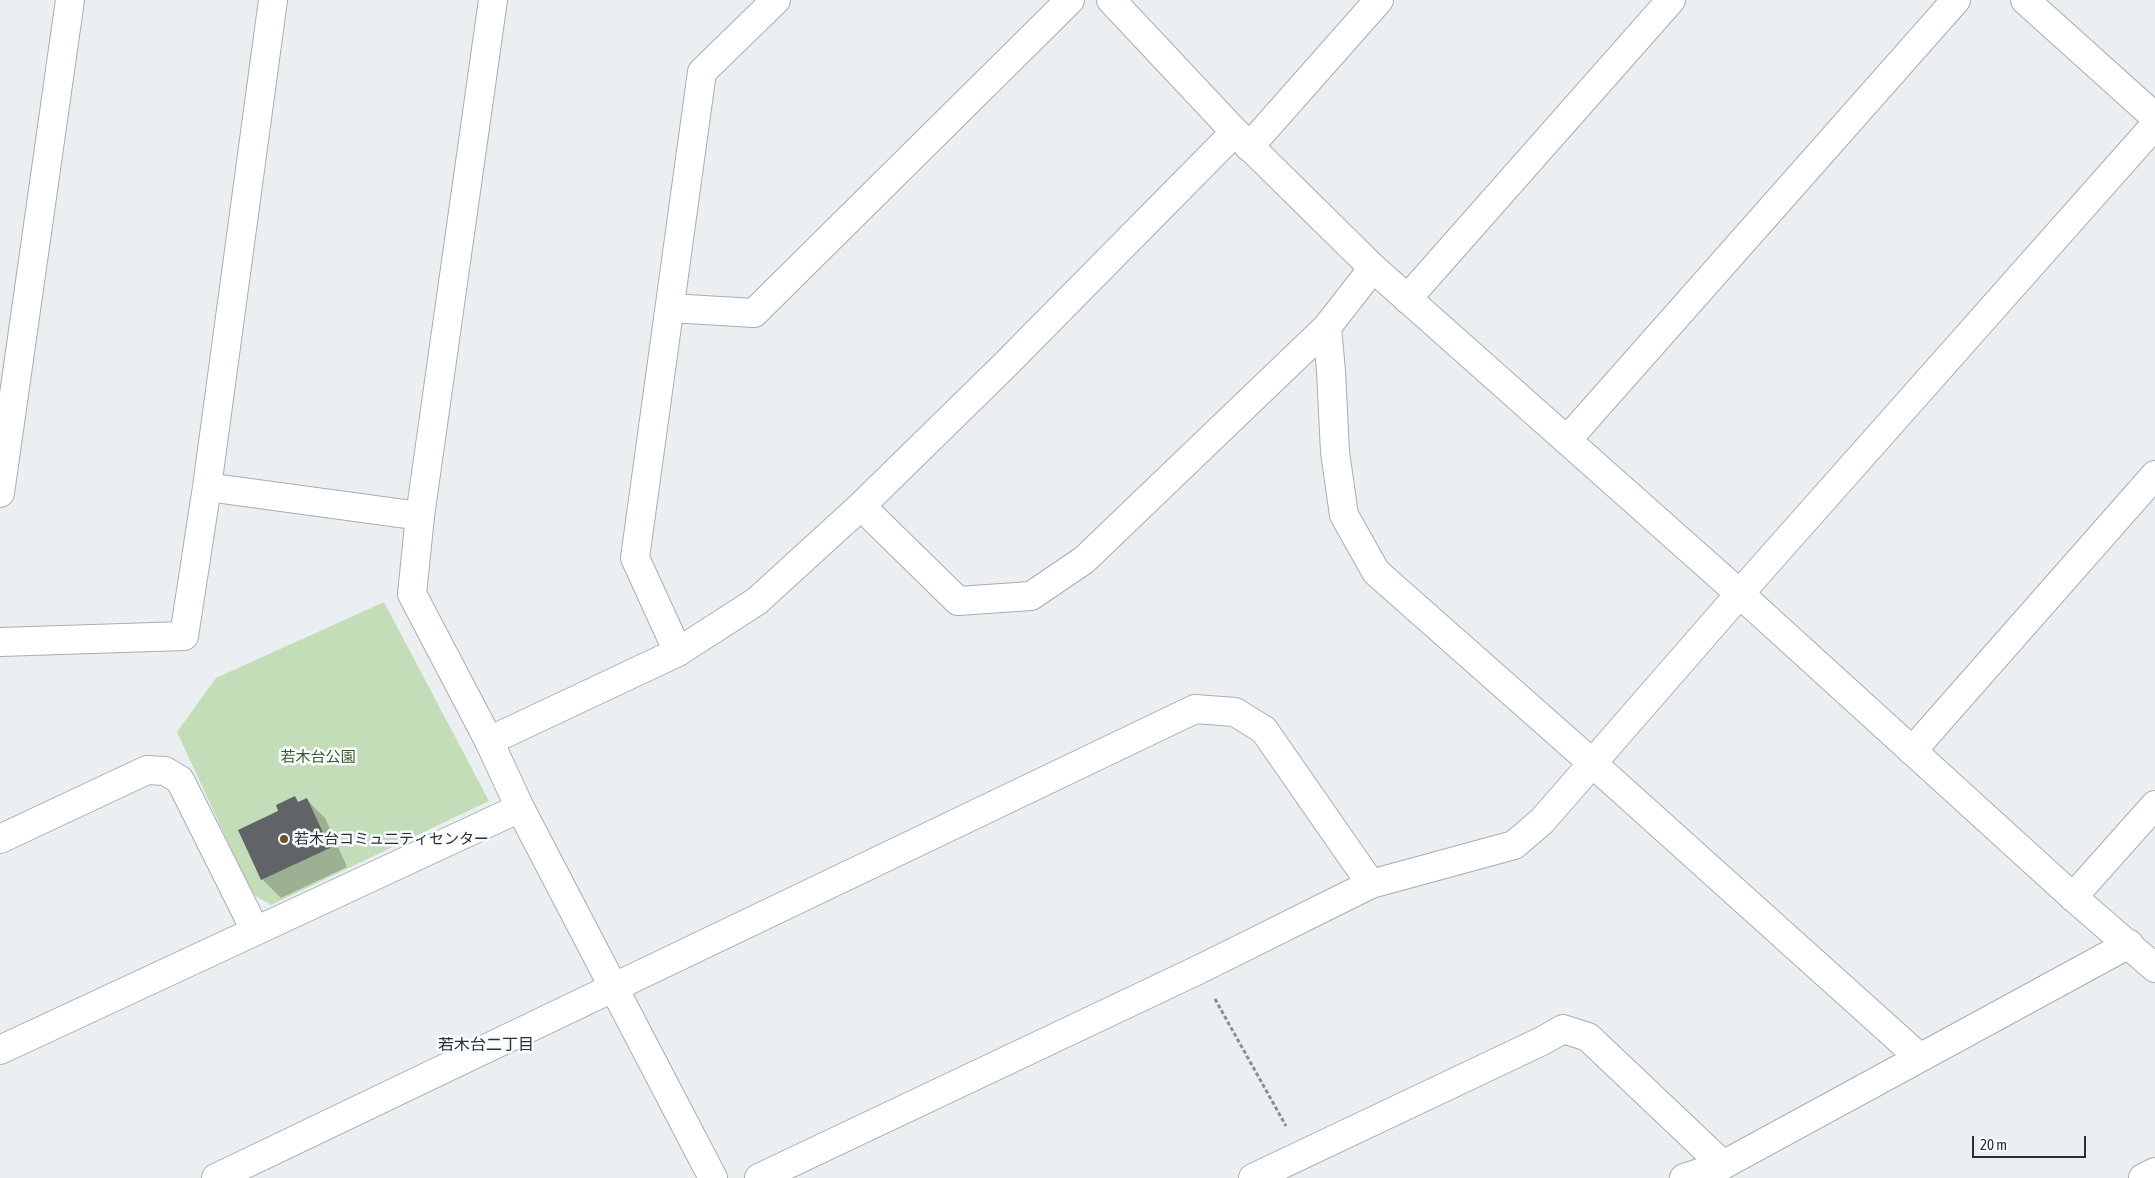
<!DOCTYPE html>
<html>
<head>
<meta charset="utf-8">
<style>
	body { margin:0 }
	#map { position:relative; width:2155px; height:1178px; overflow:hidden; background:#ebeff2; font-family:"Asap Condensed",sans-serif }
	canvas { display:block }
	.scale { position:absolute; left:1972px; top:1136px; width:114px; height:22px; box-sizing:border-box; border:2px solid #2d2e2f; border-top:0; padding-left:6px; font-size:15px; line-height:18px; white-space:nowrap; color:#2d2e2f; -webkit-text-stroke:4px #f9fcff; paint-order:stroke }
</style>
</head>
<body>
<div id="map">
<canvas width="2155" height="1178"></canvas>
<div class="scale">20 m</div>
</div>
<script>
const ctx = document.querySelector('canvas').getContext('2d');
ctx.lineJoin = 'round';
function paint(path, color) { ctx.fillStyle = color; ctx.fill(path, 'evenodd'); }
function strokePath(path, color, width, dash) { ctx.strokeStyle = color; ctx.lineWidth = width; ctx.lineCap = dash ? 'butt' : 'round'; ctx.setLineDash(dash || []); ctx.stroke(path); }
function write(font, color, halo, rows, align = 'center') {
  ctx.font = font + ' "Asap Condensed","Noto Sans JP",sans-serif'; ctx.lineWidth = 5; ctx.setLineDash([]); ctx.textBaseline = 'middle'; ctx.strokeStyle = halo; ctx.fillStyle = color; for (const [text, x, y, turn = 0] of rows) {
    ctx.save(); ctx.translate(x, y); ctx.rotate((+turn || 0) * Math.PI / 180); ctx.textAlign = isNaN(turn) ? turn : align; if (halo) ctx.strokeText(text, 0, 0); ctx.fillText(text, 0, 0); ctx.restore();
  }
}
const green = new Path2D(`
	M384 602 489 801 271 905 252 894 177 732 216 678Z`);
const shadow = new Path2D(`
	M295 798 300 803 306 799 325 818 347 867 281 898 262 879 280 811Z`);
const building = new Path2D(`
	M295 796 298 802 307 798 330 848 261 880 238 830 278 811 276 805Z`);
const path = new Path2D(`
	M1215 999 1286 1126`);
const street = new Path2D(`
	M2025 0 2155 117
	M1249 147 1379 0
	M1407 299 1671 0
	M670 308 754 313 1070 0
	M1327 327 1331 371 1335 452 1344 515 1376 572 1591 762 1919 1057
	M1567 440 1956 0
	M207 487 420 516
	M0 493 70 0
	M861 506 958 601 1031 596 1084 560 1327 327 1373 268
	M0 642 184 636 207 487 273 0
	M678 652 635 558 702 72 776 0
	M489 741 678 652 757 601 861 506 1004 366 1235 132
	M1912 751 2155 475
	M0 839 147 770 165 771 180 780 255 930
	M2073 897 2155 805
	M0 1050 520 808
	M216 1178 1195 709 1235 712 1264 730 1371 884
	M1253 1178 1542 1041 1563 1029 1588 1037 1723 1165
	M1684 1178 1723 1165 2129 944
	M2143 1178 2155 1172`);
const secondary = new Path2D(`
	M493 0 420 516 412 594 489 741 520 808 713 1178
	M1111 0 1235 132 1373 268 1740 594 2073 897 2155 968
	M759 1178 1198 970 1371 884 1514 845 1542 821 1764 566 2155 125`);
const markers = [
	[284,839,5,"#6d5124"]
];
const parkNames = [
	["若木台公園",318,757]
];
const poiNames = [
	["若木台コミュ二ティセンター",294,839]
];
const neighbourhoodNames = [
	["若木台二丁目",486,1045]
];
paint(green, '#c3ddb9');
paint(shadow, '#0003');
paint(building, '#616467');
strokePath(street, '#a9acb0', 30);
strokePath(secondary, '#a9acb0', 30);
strokePath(path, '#8b8e90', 3, [4, 2.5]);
strokePath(street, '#fff', 28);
strokePath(secondary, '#fff', 28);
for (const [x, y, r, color] of markers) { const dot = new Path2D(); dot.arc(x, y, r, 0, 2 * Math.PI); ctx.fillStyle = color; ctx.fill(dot); strokePath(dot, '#f9fcff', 2); }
write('15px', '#365a27', '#f9fcff', parkNames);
write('15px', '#2d2e2f', '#f9fcff', poiNames, 'left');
write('16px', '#2d2e2f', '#f9fcff', neighbourhoodNames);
</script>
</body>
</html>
